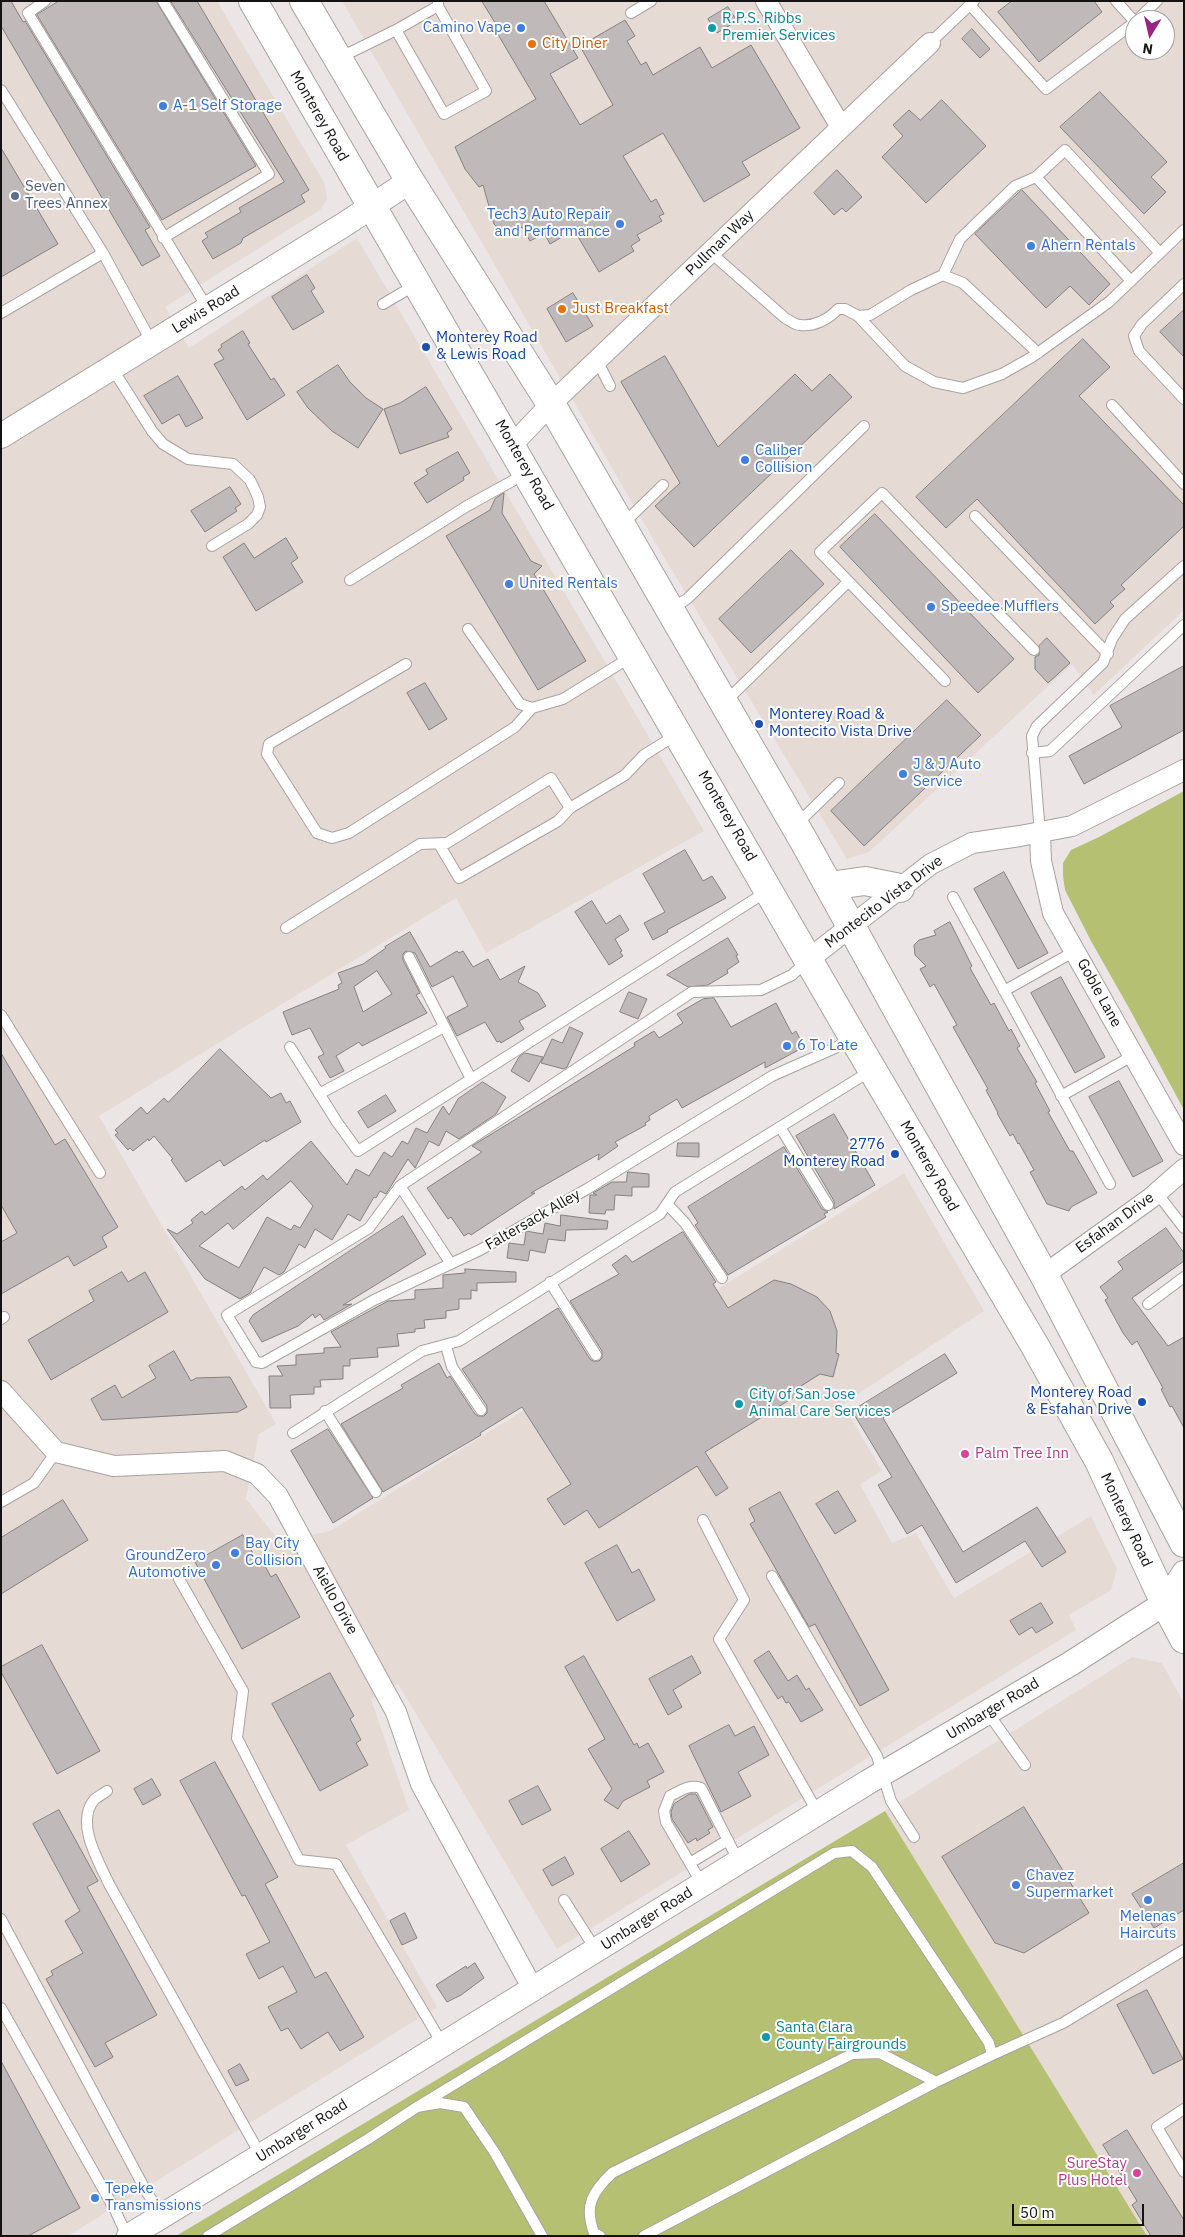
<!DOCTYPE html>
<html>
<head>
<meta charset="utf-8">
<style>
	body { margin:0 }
	#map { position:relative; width:1185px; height:2237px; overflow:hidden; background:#ebe6e5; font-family:"IBM Plex Sans",sans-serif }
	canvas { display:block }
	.frame { position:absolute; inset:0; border:2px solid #141312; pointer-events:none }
	.north { position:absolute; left:1125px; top:10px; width:50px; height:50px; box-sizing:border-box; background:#fff; border:1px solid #a1a1a0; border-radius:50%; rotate:189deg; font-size:14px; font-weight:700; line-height:20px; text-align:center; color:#141312 }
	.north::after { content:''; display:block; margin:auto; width:18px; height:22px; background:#982582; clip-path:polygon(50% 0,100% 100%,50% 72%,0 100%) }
	.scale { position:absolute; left:1012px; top:2204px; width:132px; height:22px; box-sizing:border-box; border:2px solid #141312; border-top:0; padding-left:6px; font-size:15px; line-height:18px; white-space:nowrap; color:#141312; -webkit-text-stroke:4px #fff; paint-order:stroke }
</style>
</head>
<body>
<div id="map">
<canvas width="1185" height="2237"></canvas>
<div class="frame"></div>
<div class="north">N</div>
<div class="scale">50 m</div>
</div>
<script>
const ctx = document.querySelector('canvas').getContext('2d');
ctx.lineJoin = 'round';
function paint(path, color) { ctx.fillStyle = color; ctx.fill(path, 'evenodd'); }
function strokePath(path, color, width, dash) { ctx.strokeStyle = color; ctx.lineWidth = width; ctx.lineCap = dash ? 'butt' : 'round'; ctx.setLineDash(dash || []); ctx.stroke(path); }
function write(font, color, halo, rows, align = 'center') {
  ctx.font = font + ' "IBM Plex Sans",sans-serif'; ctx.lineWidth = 4; ctx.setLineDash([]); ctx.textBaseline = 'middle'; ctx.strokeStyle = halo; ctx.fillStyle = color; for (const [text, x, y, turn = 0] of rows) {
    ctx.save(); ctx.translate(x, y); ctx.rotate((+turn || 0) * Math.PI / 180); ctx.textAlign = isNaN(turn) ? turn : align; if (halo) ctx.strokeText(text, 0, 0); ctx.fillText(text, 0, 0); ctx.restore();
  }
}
const built = new Path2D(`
	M1 1H217L325 184 327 200 320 210 165 307 189 348 357 238 704 831 486 953 456 898 99 1116 276 1424 259 1434 246 1499 280 1542 330 1531 904 1173 984 1311 843 1404 882 1471 860 1484 892 1543 916 1533 954 1598 1091 1516 1117 1569 1111 1590 1069 1615 1076 1630 557 1949 398 1684 371 1699 409 1810 346 1845 437 2007 68 2236H23L1 2197Z
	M342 1H1184V610L1094 695 1072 664 869 852 847 859 656 544ZM1135 20H1165V50H1135Z
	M1132 1657 1162 1663 1184 1703V2236H1147L885 1811Z`);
const green = new Path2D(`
	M1184 791V1110L1129 1008 1091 941 1065 890 1063 876V863L1071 850 1099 837Z
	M885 1811 1147 2236H176Z`);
const building = new Path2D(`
	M1 1H11L23 22 25 21 150 227 145 230 160 256 142 266 1 26Z
	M59 1H156L256 166 162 220 37 15Z
	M171 1H197L309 190 301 195 305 202 243 238 241 243 213 259 202 241 208 237 205 233 241 212 239 208 284 182Z
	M482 1H544L578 58 550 74 580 125 613 105 580 46 625 20 635 36 627 41 641 65 646 62 653 75 700 47 712 68 751 45 800 128 742 162 750 175 704 202 663 133 623 156 651 202 656 199 664 214 659 216 662 221 637 235 640 240 631 246 634 251 599 272 574 230 550 244 544 233 530 241 522 227 507 236 494 224 483 185 479 187 465 169 455 147 536 99 493 26 496 25Z
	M1012 1H1094L1102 12 1039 62 998 12Z
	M728 7 737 21 717 33 708 19Z
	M972 29 990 49 980 58 962 39Z
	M1100 92 1167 162 1151 177 1166 192 1144 214 1060 127Z
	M942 100 986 146 926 203 882 157 903 136 893 125 909 110 920 120Z
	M1 148 58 244 1 277Z
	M837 170 862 197 846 212 842 208 834 215 814 193Z
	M1022 190 1110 284 1089 305 1070 286 1046 308 975 234Z
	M307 275 315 288 311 291 324 312 293 330 272 297Z
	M573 293 593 326 566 342 547 309Z
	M1184 310V357L1160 332Z
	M243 331 250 343 248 344 271 380 274 378 285 395 247 420 214 364 224 359 218 350 222 347 221 345Z
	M1083 339 1110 367 1079 396 1184 505V526L1121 585 1125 589 1110 602 1114 606 1095 624 977 499 946 528 916 497Z
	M665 356 718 447 795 374 812 391 830 374 852 397 694 547 655 506 680 483 621 382Z
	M338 365 350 382 366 398 383 409 358 448 332 431 308 408 297 392Z
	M178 376 203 418 186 427 179 414 162 424 144 396Z
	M426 387 452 429 447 433 449 437 400 454 384 409 400 403Z
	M458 452 470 473 463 477 464 480 427 503 414 483 428 474 426 470Z
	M230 487 241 504 235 508 237 511 205 532 191 511Z
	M504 493 502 513 531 561 542 566 534 574 586 661 538 690 446 536 490 510 495 499Z
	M875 514 1014 659 978 693 840 547Z
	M286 538 298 558 291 563 303 582 256 611 223 557 244 543 254 558Z
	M791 550 824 584 751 653 719 619Z
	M1047 638 1070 663 1048 683 1035 669V657L1039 655V646Z
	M1184 666V730L1084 784 1069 756 1122 727 1110 706Z
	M425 683 447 719 429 730 407 693Z
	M947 700 981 735 864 846 831 811Z
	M685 850 703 881 712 876 726 898 667 930 668 932 653 940 644 923 665 912 643 874Z
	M1004 872 1048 953 1018 969 974 889Z
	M592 901 606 924 620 915 629 930 615 939 622 951 620 952 623 956 609 965 575 912Z
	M950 922 972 966 970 968 991 1005 994 1003 1009 1031 1011 1029 1020 1046 1017 1048 1037 1082 1035 1083 1050 1111 1048 1112 1070 1151H1073L1097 1193 1071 1207 1069 1211 1047 1204 1030 1172 1034 1170 1019 1143 1018 1144 1013 1134 1010 1136 997 1113H998L986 1090 988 1089 953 1027 957 1025 934 984 930 987 920 969 926 966 915 955 914 945 919 940 936 935 934 931Z
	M410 932 430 967 457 951 459 953 463 951 473 967 488 959 500 980 525 966 518 982 538 993 546 1006 519 1021 524 1029 501 1043 500 1041 497 1042 485 1022 457 1036 447 1017 468 1006 453 976 432 987 415 953 406 951 403 954V960L420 993 416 995 427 1013 362 1046 359 1042 336 1056 344 1071 330 1078 318 1057 324 1054 310 1028 292 1035 283 1012 339 989 338 985 342 983 338 973 363 964 386 948 385 947ZM377 971 392 994 363 1012 354 987Z
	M728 938 738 955 736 956 739 962 727 970 728 973 708 985 688 987 667 975Z
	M1061 977 1105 1057 1075 1073 1031 993Z
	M629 992 647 999 638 1019 620 1012Z
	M714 998 731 1027 776 1003 792 1034 796 1031 804 1047 765 1068V1062L682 1108 677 1099 649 1116 650 1120 645 1123 646 1125 615 1142 618 1146 598 1160 599 1154 531 1193H535L471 1235 469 1233 464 1236 451 1217 448 1219 427 1188 482 1152 472 1146 635 1046 634 1043 654 1031 659 1038 683 1023 677 1014 703 999Z
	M570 1027 583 1033 567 1067 564 1069 541 1063 552 1039 562 1043Z
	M220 1049 271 1098 281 1093 286 1103 290 1101 301 1122 266 1142 265 1140 224 1166 220 1160 186 1182 171 1160 173 1159 154 1136 149 1141 148 1139 133 1151 130 1148 128 1150 115 1135 118 1133 115 1130 141 1107 147 1114 164 1098 168 1102Z
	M1 1053 55 1145 65 1139 118 1227 102 1237 107 1247 74 1266 68 1256 1 1294V1242L17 1233 1 1205Z
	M525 1053 543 1057 529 1082 511 1071 519 1057Z
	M1119 1081 1163 1161 1133 1177 1089 1097Z
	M483 1082 506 1097 496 1114 459 1139 446 1131 439 1146 429 1141 415 1168 408 1159 386 1194 380 1191 376 1198 374 1197 360 1221 348 1214 332 1240 315 1229 305 1248 299 1244 284 1272 279 1275 264 1267 250 1293 240 1299 205 1279 167 1229 177 1234 193 1223 191 1220 202 1211 205 1215 242 1186 245 1190 263 1175 267 1180 311 1141 347 1185 356 1169 369 1176 384 1152 392 1157 402 1141 408 1144 416 1128 427 1133 443 1106 449 1115 458 1099ZM291 1181 313 1206 300 1228 294 1225 291 1230 267 1217 239 1268 199 1246 228 1223 233 1229Z
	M386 1095 396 1111 368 1128 358 1112Z
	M834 1114 875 1185 834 1209V1201L796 1136Z
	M678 1143H699V1157L677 1156Z
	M784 1147 822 1209 828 1212 824 1214 826 1217 728 1275 695 1225 698 1223 688 1207Z
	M628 1172 649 1174V1187H632V1196L615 1195 614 1210H606L605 1214 589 1213 590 1195H597L593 1193 612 1182H626Z
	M561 1215 608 1221 607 1229 566 1230 565 1241 548 1239 545 1253 530 1250 528 1261 507 1258 509 1243 524 1245 526 1231 543 1234 545 1223 560 1226Z
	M403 1216 426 1254 343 1305 352 1304 324 1320 320 1314 315 1318 313 1314 298 1326 262 1342 249 1321 253 1315Z
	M1166 1228 1184 1253V1261L1132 1298 1168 1346 1184 1337V1428L1172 1406 1170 1407 1161 1389 1163 1388 1137 1341 1132 1345 1123 1333 1105 1300 1108 1298 1100 1287 1123 1269 1118 1262Z
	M683 1232 716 1282 713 1284 728 1308 774 1280 791 1284 817 1297 830 1311 837 1331 836 1353 839 1354 833 1377 820 1374 801 1386 804 1391 705 1452 728 1488 716 1496 697 1466 599 1528 587 1510 564 1525 547 1499 571 1484 522 1407 480 1433 481 1435 383 1492 341 1424 403 1388 401 1385 439 1363 447 1378 450 1376 475 1414 478 1416H484L487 1413V1406L462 1369 558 1308 590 1359 593 1361H599L602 1358V1351L570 1301 619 1274 612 1265 626 1255 632 1262Z
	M465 1269 516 1272V1282L477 1283V1291L471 1290V1299H459V1309L446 1311V1318L424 1320 425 1328 415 1329V1332L397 1334 399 1346 377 1348 378 1357 350 1359V1366H343V1379L320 1380 321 1387H314V1394L290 1395 291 1408H270L269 1376H283L277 1366 296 1365V1355L324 1353V1348L341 1347 331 1332 388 1301 415 1299V1290L443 1288V1275L465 1273Z
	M122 1272 128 1282 145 1272 168 1312 51 1380 28 1340 94 1301 89 1291Z
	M174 1351 191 1381 196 1378 230 1377 247 1407 238 1412 102 1420 91 1399 115 1385 122 1398 156 1378 149 1366Z
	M945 1354 957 1373 883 1418 963 1552 1037 1507 1066 1552 1042 1567 1025 1541 956 1583 922 1525 907 1534 878 1485 892 1477 852 1411Z
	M328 1429 373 1498 333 1523 291 1451Z
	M838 1491 856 1521 835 1534 816 1504Z
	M780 1492 889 1690 860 1706 815 1624 809 1627 750 1524 755 1521 749 1509Z
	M63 1500 88 1540 1 1594V1538Z
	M243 1535 255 1557 259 1555 271 1577 276 1574 300 1617 242 1649 195 1562Z
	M617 1545 632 1573 639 1569 655 1600 617 1621 585 1563Z
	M1041 1603 1053 1623 1036 1633 1032 1627 1019 1635 1010 1621Z
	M42 1645 100 1751 57 1774 1 1672V1667Z
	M769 1651 788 1681 797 1675 806 1690 809 1688 823 1710 801 1722 789 1702 786 1703 782 1696 778 1699 754 1661Z
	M584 1656 634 1745 637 1743 639 1748 648 1743 664 1772 647 1781 650 1787 623 1801 618 1809 604 1800 612 1789 588 1749 605 1739 565 1667Z
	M692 1656 701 1673 673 1690 682 1707 668 1715 649 1679Z
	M330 1673 354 1716 350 1719 361 1740 356 1743 368 1765 320 1791 272 1704Z
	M729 1725 735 1736 754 1726 769 1755 738 1772 751 1796 721 1812 689 1746Z
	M215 1762 278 1877 265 1884 315 1978 326 1972 364 2037 340 2051 328 2032 301 2049 288 2028 281 2031 268 2007 297 1992 283 1966 259 1979 246 1954 270 1942 245 1895 242 1896 180 1781Z
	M152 1779 161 1795 143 1805 134 1789Z
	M538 1786 551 1810 522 1825 509 1801Z
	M690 1794H696L713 1827 708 1830 710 1833 697 1841 696 1838 688 1843 672 1819 671 1812 674 1804Z
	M1024 1807 1089 1913 1024 1953 995 1943 942 1857Z
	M59 1810 98 1881 87 1887 157 2015 105 2043 113 2057 95 2067 46 1979 53 1975 51 1971 83 1953 65 1921 80 1911 33 1824Z
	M629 1831 650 1864 621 1882 601 1849Z
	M565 1857 574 1874 552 1886 543 1870Z
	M1184 1863V1910L1154 1928 1132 1894Z
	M405 1913 417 1938 402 1945 390 1921Z
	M475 1963 484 1978 461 1995 447 2002 436 1985 466 1966 467 1968Z
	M1147 1990 1183 2059 1153 2074 1117 2005Z
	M1 2061 80 2208 28 2236H1Z
	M240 2064 249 2080 236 2086 228 2071Z
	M1127 2130 1184 2220V2236H1151L1132 2205 1137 2201 1103 2145Z`);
const service = new Path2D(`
	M45 1 28 13 208 309
	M163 1 269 174 163 238
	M438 1V6L486 91 444 114 396 30 438 6
	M970 5 1046 89 1135 22 1116 1
	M631 13 651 1
	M1137 20 1157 1
	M930 43 974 1
	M339 58 396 30
	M1 90 103 253 152 343
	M710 252 785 318C789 320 795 325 800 325 814 327 829 319 838 309H845L858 316 905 366 934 382 963 388 1002 374 1032 357 1109 302 1184 230
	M943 275 960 239 1015 186 1036 177
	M1131 281 1036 177 1065 150 1160 253
	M1184 284 1142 324 1134 336 1139 351 1184 399
	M383 304 417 284
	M1 313 103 253
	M858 316 870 315 911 290 943 275 963 283 1038 353
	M597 360 610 386
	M112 368 152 431 163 444 188 459 233 464 250 480 258 497 260 507 257 515 248 524 212 546
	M1112 405 1184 484
	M975 516 1108 654
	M622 525 663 485
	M350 580 467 506 525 474
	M671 609 687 599 864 426
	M468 629 520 704 532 708 563 699 631 657
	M406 664 269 744 267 754 317 833 332 838 349 833 515 727 532 708
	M945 681 820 552 882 493 1034 650
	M725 702 848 582
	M1032 753 1050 751 1184 625
	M796 825 839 783
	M1040 833 1032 736 1037 726 1103 663 1112 639 1125 619 1184 566
	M439 844 459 878 558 821 570 808 625 775 644 755 676 735
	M953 897 1110 1184
	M286 928 420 844 447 843 551 778 570 808
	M409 957 471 1079
	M1004 991 1075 951
	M1 1015 100 1173
	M290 1047 337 1122 358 1151 766 892
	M319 1094 444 1027
	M1061 1096 1134 1055
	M780 1127 828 1205
	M400 1186 369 1228 227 1315 256 1362 262 1363 374 1300 480 1250 587 1189 772 1076 835 1048 853 1037
	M1157 1193 1184 1228
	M667 1204 685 1223 722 1278
	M451 1264 400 1186 692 992 761 990 792 975 807 961
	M550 1282 596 1355
	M1148 1304 1184 1277
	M1 1319 4 1317
	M446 1346 452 1367 481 1410
	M325 1411 376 1492
	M293 1433 422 1351 459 1341 660 1214 675 1192 872 1070
	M1 1502 34 1483 56 1452
	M703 1520 744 1600 719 1639 818 1813
	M772 1576 877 1756 891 1801 914 1837
	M179 1579 243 1691 237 1738 299 1860 336 1864 443 2045
	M988 1713 1025 1765
	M107 1791C103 1794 97 1797 94 1800 75 1823 99 1862 109 1884L261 2156
	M690 1863 728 1840
	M702 1884 666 1822 664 1811 670 1796C680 1791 689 1784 701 1788L739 1862
	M564 1900 596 1950
	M1 1919 146 2191 162 2216
	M1 2008 115 2210 127 2236
	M992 2055 1063 2023 1184 1950
	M417 2107 834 1853 852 1851 872 1867 989 2043 992 2055 936 2082 644 2236
	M1184 2109 1157 2127 1184 2172
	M208 2236 368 2139 417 2107 440 2103 464 2107 495 2153 542 2236
	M600 2236 594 2233C584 2206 592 2192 612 2173L852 2054 880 2053 936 2082`);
const minor = new Path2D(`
	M766 1 841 127
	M512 445 551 404 930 43
	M1040 833 1041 861 1053 913 1184 1145
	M809 959 931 864 972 843 1020 836 1072 826 1184 770
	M1044 1275 1151 1198 1184 1169
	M1 1391 56 1452 114 1466 225 1461 257 1474 278 1496 396 1712 421 1784 533 1989`);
const tertiary = new Path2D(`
	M1 436 345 224 410 181
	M1165 1603 1184 1573
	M129 2236 382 2082 868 1782 1070 1664 1165 1603 1184 1597`);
const primary = new Path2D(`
	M253 1 853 1037 1035 1346 1099 1461 1165 1603 1184 1639
	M304 1 410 181 551 404 805 843 1044 1275 1184 1543
	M829 886 865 881 900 888`);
const markers = [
	[521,28,5,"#3f7fe0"],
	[712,28,5,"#0f9aa8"],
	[532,44,5,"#e8710a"],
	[163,106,5,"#3f7fe0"],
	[15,196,5,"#5c6f8a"],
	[620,224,5,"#3f7fe0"],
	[1031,246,5,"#3f7fe0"],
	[562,309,5,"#e8710a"],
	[426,347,5,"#1a4fb4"],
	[745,460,5,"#3f7fe0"],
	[509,584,5,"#3f7fe0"],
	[931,607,5,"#3f7fe0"],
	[759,724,5,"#1a4fb4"],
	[903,774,5,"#3f7fe0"],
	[787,1046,5,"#3f7fe0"],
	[895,1154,5,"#1a4fb4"],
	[1142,1402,5,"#1a4fb4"],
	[739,1404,5,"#0f9aa8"],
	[965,1454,5,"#d1479c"],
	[235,1553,5,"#3f7fe0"],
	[216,1565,5,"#3f7fe0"],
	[1016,1885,5,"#3f7fe0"],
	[1148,1900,5,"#3f7fe0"],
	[766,2037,5,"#0f9aa8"],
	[1137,2173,5,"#d1479c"],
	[95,2198,5,"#3f7fe0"]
];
const cultureNames = [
	["R.P.S. Ribbs",722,19],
	["Premier Services",722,36],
	["City of San Jose",749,1395],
	["Animal Care Services",749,1412],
	["Santa Clara",776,2028],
	["County Fairgrounds",776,2045]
];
const shopNames = [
	["Camino Vape",511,28,"right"],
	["A-1 Self Storage",173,106],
	["Tech3 Auto Repair",610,215,"right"],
	["and Performance",610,232,"right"],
	["Ahern Rentals",1041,246],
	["Caliber",755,451],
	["Collision",755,468],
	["United Rentals",519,584],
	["Speedee Mufflers",941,607],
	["J & J Auto",913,765],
	["Service",913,782],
	["6 To Late",797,1046],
	["Bay City",245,1544],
	["Collision",245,1561],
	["GroundZero",206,1556,"right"],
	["Automotive",206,1573,"right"],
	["Chavez",1026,1876],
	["Supermarket",1026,1893],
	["Melenas",1148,1917,"center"],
	["Haircuts",1148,1934,"center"],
	["Tepeke",105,2189],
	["Transmissions",105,2206]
];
const foodNames = [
	["City Diner",542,44],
	["Just Breakfast",572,309]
];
const streetNames = [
	["Monterey Road",319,116,60],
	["Pullman Way",720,243,-44],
	["Lewis Road",206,310,-32],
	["Monterey Road",524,465,60],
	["Monterey Road",727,816,60],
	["Montecito Vista Drive",884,902,-37],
	["Goble Lane",1099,993,61],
	["Monterey Road",929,1166,60],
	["Faltersack Alley",533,1220,-30],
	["Esfahan Drive",1115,1223,-36],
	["Monterey Road",1126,1520,65],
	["Aiello Drive",335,1600,61],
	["Umbarger Road",993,1709,-31],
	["Umbarger Road",647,1919,-32],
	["Umbarger Road",302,2131,-32]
];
const serviceNames = [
	["Seven",25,187],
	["Trees Annex",25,204]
];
const transitNames = [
	["Monterey Road",436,338],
	["& Lewis Road",436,355],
	["Monterey Road &",769,715],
	["Montecito Vista Drive",769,732],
	["2776",885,1145,"right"],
	["Monterey Road",885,1162,"right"],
	["Monterey Road",1132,1393,"right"],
	["& Esfahan Drive",1132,1410,"right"]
];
const hotelNames = [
	["Palm Tree Inn",975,1454],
	["SureStay",1127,2164,"right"],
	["Plus Hotel",1127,2181,"right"]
];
paint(built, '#e6dad5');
paint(green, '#b5c073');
paint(building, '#bfbab9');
strokePath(building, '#858180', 1);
strokePath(service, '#a7a2a1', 12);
strokePath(minor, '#a7a2a1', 22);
strokePath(tertiary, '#a7a2a1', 26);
strokePath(primary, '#a7a2a1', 30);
strokePath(service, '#fff', 10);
strokePath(minor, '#fff', 20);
strokePath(tertiary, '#fff', 24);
strokePath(primary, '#fff', 28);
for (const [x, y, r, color] of markers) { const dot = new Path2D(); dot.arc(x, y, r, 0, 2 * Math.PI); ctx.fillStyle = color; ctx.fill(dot); strokePath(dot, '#fff', 2); }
write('15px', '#0d838f', '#fff', cultureNames, 'left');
write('15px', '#366cbe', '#fff', shopNames, 'left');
write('15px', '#c56008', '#fff', foodNames, 'left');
write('15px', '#141312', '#fff', streetNames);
write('15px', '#4e5e75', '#fff', serviceNames, 'left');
write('15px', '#164399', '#fff', transitNames, 'left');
write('15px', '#b23c85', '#fff', hotelNames, 'left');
</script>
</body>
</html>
